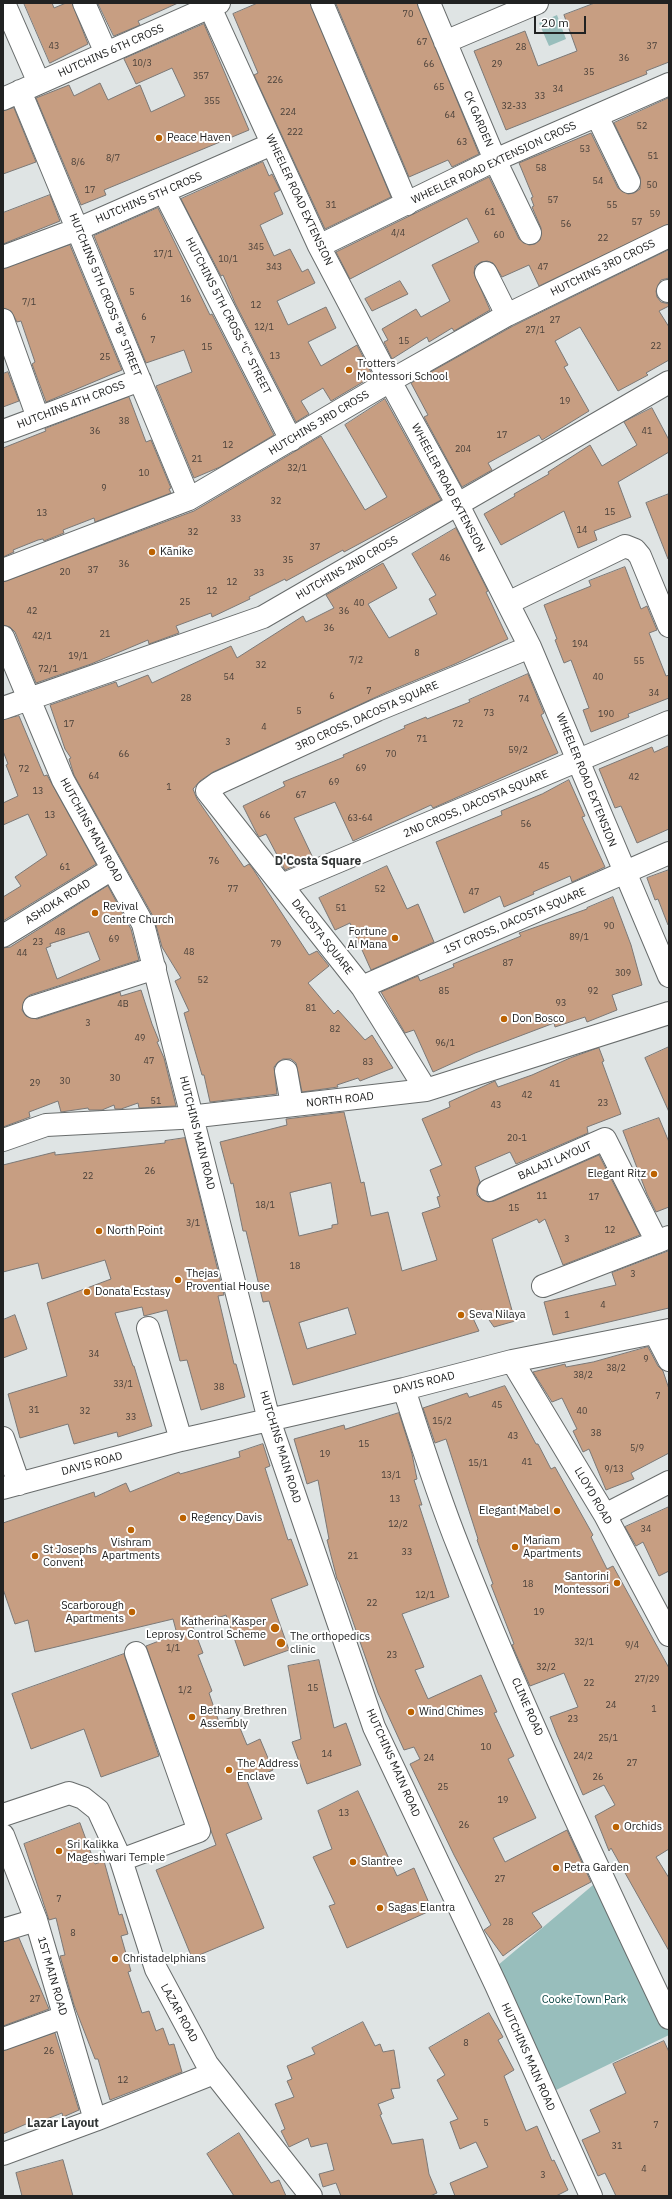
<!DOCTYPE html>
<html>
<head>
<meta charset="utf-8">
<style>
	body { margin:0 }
	#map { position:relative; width:672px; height:2199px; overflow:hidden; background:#dfe4e4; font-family:"IBM Plex Sans",sans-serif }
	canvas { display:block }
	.frame { position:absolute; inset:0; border:4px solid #212222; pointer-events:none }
	.scale { position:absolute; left:534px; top:16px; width:52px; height:18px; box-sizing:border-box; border:2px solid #212222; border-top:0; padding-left:5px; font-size:12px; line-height:14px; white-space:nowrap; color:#212222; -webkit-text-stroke:3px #fff; paint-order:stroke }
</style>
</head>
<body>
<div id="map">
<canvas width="672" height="2199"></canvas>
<div class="frame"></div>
<div class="scale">20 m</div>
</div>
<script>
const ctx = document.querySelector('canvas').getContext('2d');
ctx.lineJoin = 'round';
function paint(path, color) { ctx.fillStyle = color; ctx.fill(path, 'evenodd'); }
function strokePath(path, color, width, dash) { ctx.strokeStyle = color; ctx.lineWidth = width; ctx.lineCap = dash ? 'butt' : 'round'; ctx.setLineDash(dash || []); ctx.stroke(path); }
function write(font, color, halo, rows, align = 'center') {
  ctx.font = font + ' "IBM Plex Sans",sans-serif'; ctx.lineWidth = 4; ctx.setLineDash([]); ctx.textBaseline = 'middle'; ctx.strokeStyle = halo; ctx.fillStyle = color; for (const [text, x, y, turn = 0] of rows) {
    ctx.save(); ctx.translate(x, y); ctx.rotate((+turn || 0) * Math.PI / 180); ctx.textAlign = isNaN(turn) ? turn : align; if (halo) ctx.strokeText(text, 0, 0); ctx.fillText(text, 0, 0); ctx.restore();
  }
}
const green = new Path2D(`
	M557 15 566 39 549 46 539 23Z
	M599 1880 669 2025V2035L552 2092 497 1966Z`);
const building = new Path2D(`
	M24 3H52L54 8 66 3H72L88 44 50 63Z
	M98 3H178L138 21 140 25 114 36Z
	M258 3H310L391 197 325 229 254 75 258 73 233 14Z
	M339 3H417L479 154 452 167 448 160 409 177 336 4Z
	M595 3H669V62L646 71 647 74 506 130 474 51 525 31 538 66 577 51 564 15Z
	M204 24 249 130 104 190 106 195 81 205 36 98 69 85 74 96 100 83 108 100 140 85 151 112 185 96 172 68 136 84 124 59Z
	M669 98V224L539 286 529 265 502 277 493 263 487 261 481 262 475 266 474 273 490 310 454 331 452 328 429 342 427 337 392 359 384 342 388 340 382 329 416 309 421 317 450 301 432 265 479 242 467 218 350 279 336 252 489 177 519 239 529 245 535 244 540 240 541 228 532 207 534 206 531 198 533 197 519 163 591 133 618 188 628 194 634 193 640 189V177L614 123Z
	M14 108 36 162 3 174V111Z
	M263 162 269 176 272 174 280 190 274 193 283 214 260 225 274 256 290 249 302 272 308 269 315 283 277 301 288 325 326 307 336 328 308 342 321 366 357 345 373 376 331 401 323 388 301 401 309 414 296 422 235 303 223 275 221 276 181 199Z
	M50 195 60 221 3 244V213Z
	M158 208 210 315 212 314 274 435 220 467 194 478 156 386 192 372 184 350 146 363 94 236Z
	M70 245 122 370 46 402 32 364 35 362 21 321 17 322 11 311 3 308V269Z
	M669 250V278L661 280 656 291 657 297 661 302 669 304V306L659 311 669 327V360L646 373 648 375 618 391 580 327 555 341 568 365 564 367 589 411 542 440 539 435 488 463 492 470 462 487 424 417 428 415 411 383 513 326Z
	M400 281 408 294 372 311 365 299Z
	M8 372 19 401 3 407V374Z
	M129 397 146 442 151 440 171 488 169 489 171 493 95 522 94 518 63 530 64 533 44 541 43 539 38 540 13 550 14 552 3 557V448L46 431 45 429Z
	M385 399 441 500 344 552 343 550 286 581 285 579 249 597 250 599 212 617 211 613 176 626 179 633 149 644 148 640 91 664 36 683 15 632 10 627 3 625V582L194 511 321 436 365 510 387 497 345 425Z
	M652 408 669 440V452L618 482 631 517 594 531 597 540 578 548 564 511 501 545 484 514 515 496 514 494 549 474 548 472 590 445 602 466 637 445 624 422Z
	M669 494V559H668L646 503Z
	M456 528 488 591 486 592 508 639 455 664 387 692 213 772 200 781 193 789 197 799 244 867 249 864 253 869 309 955 317 951 329 966 308 983 334 1014 338 1010 365 1040 372 1035 393 1068 360 1081 358 1078 337 1085 338 1087 302 1092 296 1063 291 1059H283L278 1062 274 1067 277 1094 210 1102 204 1075H202L184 1013 189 1011 175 981 181 978 162 947 154 918 74 775 69 759 71 758 65 749 50 705 116 682 118 687 148 675 152 683 231 646 237 658 303 616 306 622 334 608 326 595 383 563 397 588 368 604 389 638 437 614 429 599 436 595 412 554Z
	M625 567 641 609 647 606 657 630 649 633 666 676 669 675V698L628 714 629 717 591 732 583 710 589 708 571 660 564 663 555 640 557 639 544 605 591 586 589 581Z
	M528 674 544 713 541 715 558 753 433 808 431 805 353 841 335 802 294 818 313 858 285 870 266 834 259 837 256 832 243 806 285 786 283 782 344 757 343 755 405 728 404 726 426 717 427 719 470 702 469 700Z
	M19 716 44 776 47 775 96 864 3 921V897L21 886 15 877 47 855 28 814 3 825V803L18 796 6 765 8 764 3 751V720Z
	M669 746V829L637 843 621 806 615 808 599 769 652 747 654 752Z
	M569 780 585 816 582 817 605 867 572 882 570 876 533 892 534 894 504 907 500 896 464 913 436 842 502 815 501 811 542 794Z
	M387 866 407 909 418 904 434 942 371 970 350 923 335 930 319 898Z
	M669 870V925H668L658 899 655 900 647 878Z
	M108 886 131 929 139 960 30 995 25 999 22 1010 26 1016 37 1019 120 992 121 996 141 990 152 1024 159 1041 157 1042 164 1058 176 1106 139 1108 138 1103 121 1109H115L114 1105 102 1110H89L88 1108 61 1112 58 1101 29 1112 30 1117 3 1127V948L10 947ZM89 932 100 960 57 979 46 948 51 946 50 944Z
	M613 897 631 945 642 985 612 995 617 1010 587 1022 585 1017 555 1027 554 1023 475 1053 433 1072 414 1030 405 1033 381 992 418 976 420 981 454 967 453 964 521 936 519 933 587 909V908Z
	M669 1047V1112L645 1058Z
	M599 1048 604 1061 602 1062 621 1114 587 1127 588 1133 516 1164 510 1152 475 1167 480 1182 477 1188V1195L482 1200 488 1202 494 1201 599 1155 640 1235 563 1265 545 1219 539 1223 537 1219 492 1239 515 1321 494 1327 482 1310 472 1316 479 1331 293 1385 269 1301 263 1302 246 1231H243L233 1183 231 1184 220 1142 287 1125 286 1119 344 1112 361 1183 364 1182 371 1216 388 1212 402 1271 437 1260 422 1213 440 1207 437 1197 440 1196 430 1170 442 1165 422 1119 450 1107 449 1102 495 1081 498 1087 532 1075 570 1058ZM331 1183 338 1224 332 1225V1228L299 1236 290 1193ZM348 1308 356 1334 307 1349 299 1323Z
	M659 1118 669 1142V1207L656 1212 647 1194 623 1131Z
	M185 1138 224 1295 218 1296 234 1364H236L245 1397 201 1410 187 1360 180 1361 167 1310 144 1316 142 1307 115 1313 133 1366H134L152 1426 118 1437 117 1432 74 1444 68 1424 20 1438 8 1394 67 1376 47 1303 111 1279 105 1260 42 1279 38 1263 3 1272V1165L55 1152V1155L165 1143V1141Z
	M669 1251V1308L553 1335 544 1302 616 1285 612 1273Z
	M15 1315 27 1349 3 1358V1320Z
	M648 1347 658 1366 663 1371 669 1389V1453L631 1473 634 1479 606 1490 589 1449 583 1452 573 1431 577 1429 562 1398 552 1402 533 1372 565 1364 566 1367 593 1362Z
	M505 1386 536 1444H538L551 1469 555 1467 593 1535 591 1537 607 1569 613 1566 669 1668V1849L656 1857 669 1878V1951L611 1848 609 1851 595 1816 615 1805 604 1785 583 1795 557 1735 550 1717 578 1707 564 1673 530 1686 512 1645 514 1644 491 1585 493 1584 477 1540 478 1539 446 1439 435 1443 423 1408 467 1393 469 1397Z
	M399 1413 412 1454 417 1479 414 1480 422 1505H419L449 1597 402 1614 424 1667 415 1670 428 1699 481 1675 497 1712 494 1713 514 1756 508 1759 536 1818 493 1838 505 1862 567 1830 591 1882 532 1913 542 1927 503 1956 484 1930 491 1925 454 1855 410 1764 420 1759 414 1747 404 1750 378 1693 339 1582 337 1579 327 1540 329 1539 318 1480 307 1484 294 1439 344 1425 345 1429Z
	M263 1444 270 1466 265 1468 272 1490 288 1540 291 1539 308 1585 271 1599 289 1650 244 1666 226 1615 193 1627 203 1653 198 1655 212 1691 209 1693 219 1722 235 1716 247 1745 260 1739 273 1770 247 1781 262 1819 226 1834 264 1928 192 1958 156 1870 216 1845 146 1646 177 1634 173 1619 35 1652 28 1620 15 1624 3 1589V1523L94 1492 95 1497 126 1483 130 1492 179 1472 180 1474 240 1457 239 1452Z
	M669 1507V1571L659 1576 643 1542 636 1546 625 1527Z
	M124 1654 159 1756 101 1777 84 1729 31 1749 12 1694Z
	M319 1660 334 1728 346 1723 361 1765 307 1784 292 1742 301 1739 288 1666Z
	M358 1791 397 1876 414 1868 432 1910 347 1948 329 1906 335 1904 313 1857 332 1849 318 1811Z
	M80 1823 95 1864 104 1861 119 1915 122 1914 128 1934 121 1936 131 1971 128 1972 142 2013 149 2011 156 2031 163 2028 169 2045 174 2044 182 2072 110 2100 98 2059H95L74 2005 60 1956 65 1955 56 1918 49 1920 24 1844Z
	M19 1938 49 2009 3 2026V1942Z
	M489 2013 503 2037 498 2040 514 2070 504 2076 526 2131 537 2126 552 2161 554 2160 568 2190 556 2196H455L450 2183 488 2167 476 2142 460 2149 450 2122 458 2119 437 2080 445 2075 429 2048Z
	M363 2022 375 2046 380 2044 383 2052 394 2050 400 2088 391 2089 394 2098 378 2104 382 2114 380 2115 392 2144 423 2139 429 2174 437 2193 430 2196H341L336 2183 323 2187 319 2174 334 2170 327 2143 311 2147 308 2138 289 2147 281 2131 285 2129 275 2104 294 2097 287 2081 292 2079 287 2066 315 2054 312 2048Z
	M55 2033 79 2110 63 2117 62 2113 34 2124 33 2121 3 2134V2051Z
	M664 2041 669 2052V2196H616L605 2173 598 2176 582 2140 600 2132 590 2110 626 2093 613 2064Z
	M239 2133 271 2183 279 2180 286 2196H234L207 2154Z
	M63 2160 73 2196H22L16 2173Z`);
const minor = new Path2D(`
	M4 3 39 83
	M84 3 106 53
	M208 3 319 246 390 381 458 505 530 647 669 976
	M322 3 407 204
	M429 3 495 160 530 233
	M445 42 537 3
	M20 91 189 499
	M3 99 219 3
	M597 116 629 182
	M164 192 291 440
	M319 246 495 160 669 84
	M3 257 78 229 272 144
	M486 273 507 315
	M668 291H669
	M3 320 38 418
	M3 431 140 380
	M3 570 189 499 390 381 507 315 669 236
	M508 603 625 546 635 550 640 556 669 626
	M3 637 63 780 143 924 269 1420 374 1727 496 1985 591 2196
	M3 708 263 617 669 382
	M282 885 669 722
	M3 936 112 869
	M362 987 669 853
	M34 1007 155 968
	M286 1071 292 1105
	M426 1090 362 987 207 791 218 783 377 710 530 647
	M3 1140 46 1125 180 1118 426 1090 669 1013
	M489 1190 605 1139 657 1242 669 1237
	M543 1286 657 1242
	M148 1328 181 1440
	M655 1333 669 1360
	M512 1361 605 1515 669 1635
	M404 1389C421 1442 438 1496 459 1548 522 1707 595 1863 669 2018
	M3 1438 19 1484
	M3 1488 181 1440 404 1389 512 1361 669 1330
	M605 1515 669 1482
	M3 1815 69 1793 83 1798 98 1810 121 1860 156 1969 207 2064 311 2196
	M3 1835 36 1920 95 2120
	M121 1860 199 1831 136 1653
	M3 1930 36 1920
	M3 2039 64 2017
	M3 2154 95 2120 214 2073`);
const markers = [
	[159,138,4,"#bc6201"],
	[349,370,4,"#bc6201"],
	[152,552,4,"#bc6201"],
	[95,913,4,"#bc6201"],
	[395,938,4,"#bc6201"],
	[504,1019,4,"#bc6201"],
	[654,1174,4,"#bc6201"],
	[99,1231,4,"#bc6201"],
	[178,1280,4,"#bc6201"],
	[87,1292,4,"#bc6201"],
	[461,1315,4,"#bc6201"],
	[557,1511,4,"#bc6201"],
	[183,1518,4,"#bc6201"],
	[131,1530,4,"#bc6201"],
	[515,1547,4,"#bc6201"],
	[35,1556,4,"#bc6201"],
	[617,1583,4,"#bc6201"],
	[132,1612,4,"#bc6201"],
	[275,1628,5,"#bc6201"],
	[281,1643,5,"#bc6201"],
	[411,1712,4,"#bc6201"],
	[192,1717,4,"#bc6201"],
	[229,1770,4,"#bc6201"],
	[616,1827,4,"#bc6201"],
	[59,1851,4,"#bc6201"],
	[353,1862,4,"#bc6201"],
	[556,1868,4,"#bc6201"],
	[380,1908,4,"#bc6201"],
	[115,1959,4,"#bc6201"]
];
const numberNames = [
	["70",408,14],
	["67",422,42],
	["43",54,46],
	["37",652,46],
	["28",521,47],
	["36",624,58],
	["10/3",142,63],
	["66",429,64],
	["29",497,64],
	["35",589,72],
	["357",201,76],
	["226",275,80],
	["65",439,87],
	["34",558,89],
	["33",540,96],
	["355",212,101],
	["32-33",514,106],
	["224",288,112],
	["64",450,115],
	["52",642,126],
	["222",295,132],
	["63",462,142],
	["53",585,149],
	["51",653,156],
	["8/7",113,158],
	["8/6",78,162],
	["58",541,168],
	["54",598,181],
	["50",652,185],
	["17",90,190],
	["57",553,200],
	["31",331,205],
	["55",612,205],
	["61",490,212],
	["59",655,214],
	["57",637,222],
	["56",566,224],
	["4/4",398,233],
	["60",499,235],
	["22",603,238],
	["345",256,247],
	["17/1",163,254],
	["10/1",228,259],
	["343",274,267],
	["47",543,267],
	["5",132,292],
	["16",186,299],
	["7/1",29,302],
	["12",256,305],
	["6",144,317],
	["27",555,320],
	["12/1",264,327],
	["27/1",535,330],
	["7",153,340],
	["15",404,341],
	["22",656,346],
	["15",207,347],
	["13",275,356],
	["25",105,357],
	["19",565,401],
	["38",124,421],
	["36",95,431],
	["41",647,431],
	["17",502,435],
	["12",228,445],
	["204",463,449],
	["21",197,459],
	["32/1",297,468],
	["10",144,473],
	["9",104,488],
	["32",276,501],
	["15",610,512],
	["13",42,513],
	["33",236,519],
	["14",582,530],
	["32",193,532],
	["37",315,547],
	["46",445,558],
	["35",288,560],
	["36",124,564],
	["37",93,570],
	["20",65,572],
	["33",259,573],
	["12",232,582],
	["12",212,591],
	["25",185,602],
	["40",359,603],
	["42",32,611],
	["36",344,611],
	["36",329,628],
	["21",105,634],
	["42/1",42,636],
	["194",580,644],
	["8",417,653],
	["19/1",78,656],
	["7/2",356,660],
	["55",639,661],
	["32",261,665],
	["72/1",48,669],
	["54",229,677],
	["40",598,677],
	["7",369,691],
	["34",654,693],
	["6",332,696],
	["28",186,698],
	["74",524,699],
	["5",299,711],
	["73",489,713],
	["190",606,714],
	["17",69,724],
	["72",458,724],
	["4",264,727],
	["71",422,739],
	["3",228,742],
	["59/2",518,750],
	["66",124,754],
	["70",391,754],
	["69",361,768],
	["72",24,769],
	["64",94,776],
	["42",634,777],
	["69",334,782],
	["1",169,787],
	["13",38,791],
	["67",301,795],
	["13",50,815],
	["66",265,815],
	["63-64",360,818],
	["56",526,824],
	["76",214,861],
	["45",544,866],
	["61",65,867],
	["77",233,889],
	["52",380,889],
	["47",474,892],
	["51",341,908],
	["90",609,926],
	["48",60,932],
	["89/1",579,937],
	["69",114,939],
	["23",38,942],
	["79",276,944],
	["48",189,952],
	["44",22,953],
	["87",508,963],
	["309",623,973],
	["52",203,980],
	["85",444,991],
	["92",593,991],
	["93",561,1003],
	["4B",123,1004],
	["81",311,1008],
	["3",88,1023],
	["82",335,1029],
	["49",140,1038],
	["96/1",445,1043],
	["47",149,1061],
	["83",368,1062],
	["30",115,1078],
	["30",65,1081],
	["29",35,1083],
	["41",555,1084],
	["42",527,1095],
	["51",156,1101],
	["23",603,1103],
	["43",496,1105],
	["20-1",517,1138],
	["26",150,1171],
	["22",88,1176],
	["11",542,1196],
	["17",594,1197],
	["18/1",265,1205],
	["15",514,1208],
	["3/1",193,1223],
	["12",610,1230],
	["3",567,1239],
	["18",295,1266],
	["3",633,1274],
	["4",603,1305],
	["1",567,1315],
	["34",94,1354],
	["9",646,1359],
	["38/2",616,1368],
	["38/2",583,1375],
	["33/1",123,1384],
	["38",219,1387],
	["7",658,1396],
	["45",497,1405],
	["31",34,1410],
	["32",85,1411],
	["40",582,1411],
	["33",131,1417],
	["15/2",442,1421],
	["38",596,1433],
	["43",513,1436],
	["15",364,1444],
	["5/9",637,1448],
	["19",325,1454],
	["41",527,1462],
	["15/1",478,1463],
	["9/13",614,1469],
	["13/1",391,1475],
	["13",395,1499],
	["12/2",398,1524],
	["34",646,1529],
	["33",407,1552],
	["21",353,1556],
	["18",528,1584],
	["12/1",425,1595],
	["22",372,1603],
	["19",539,1612],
	["32/1",584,1642],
	["9/4",632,1645],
	["1/1",173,1648],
	["23",392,1655],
	["32/2",546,1667],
	["27/29",647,1679],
	["22",589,1683],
	["15",313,1688],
	["1/2",185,1690],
	["24",611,1705],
	["1",654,1709],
	["23",573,1719],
	["25/1",608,1738],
	["10",486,1747],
	["14",327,1754],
	["24/2",583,1756],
	["24",429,1758],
	["27",632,1763],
	["26",598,1777],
	["25",443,1787],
	["19",503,1800],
	["13",344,1813],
	["26",464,1825],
	["27",500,1879],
	["7",59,1899],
	["28",508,1922],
	["8",73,1933],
	["27",35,1999],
	["8",466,2043],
	["26",49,2051],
	["12",123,2080],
	["5",486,2123],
	["7",656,2125],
	["31",617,2146],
	["4",644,2169],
	["3",543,2175]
];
const streetNames = [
	["HUTCHINS 6TH CROSS",111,51,-24],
	["CK GARDEN",478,119,67],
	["WHEELER ROAD EXTENSION CROSS",494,163,-25],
	["HUTCHINS 5TH CROSS",149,198,-23],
	["WHEELER ROAD EXTENSION",299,200,65],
	["HUTCHINS 3RD CROSS",603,268,-26],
	["HUTCHINS 5TH CROSS \"B\" STREET",105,295,68],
	["HUTCHINS 5TH CROSS \"C\" STREET",228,316,63],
	["HUTCHINS 4TH CROSS",71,405,-21],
	["HUTCHINS 3RD CROSS",319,423,-31],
	["WHEELER ROAD EXTENSION",448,488,62],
	["HUTCHINS 2ND CROSS",347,568,-30],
	["3RD CROSS, DACOSTA SQUARE",367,716,-24],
	["WHEELER ROAD EXTENSION",586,780,68],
	["2ND CROSS, DACOSTA SQUARE",476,804,-23],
	["HUTCHINS MAIN ROAD",91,830,61],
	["ASHOKA ROAD",58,902,-32],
	["1ST CROSS, DACOSTA SQUARE",515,921,-23],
	["DACOSTA SQUARE",322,937,52],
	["NORTH ROAD",340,1100,-6],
	["HUTCHINS MAIN ROAD",197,1133,76],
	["BALAJI LAYOUT",555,1161,-24],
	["DAVIS ROAD",424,1383,-14],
	["HUTCHINS MAIN ROAD",280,1447,73],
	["DAVIS ROAD",92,1464,-15],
	["LLOYD ROAD",593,1496,60],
	["CLINE ROAD",527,1707,66],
	["HUTCHINS MAIN ROAD",393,1763,66],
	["1ST MAIN ROAD",52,1976,74],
	["LAZAR ROAD",179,2013,61],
	["HUTCHINS MAIN ROAD",528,2057,66]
];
const poiNames = [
	["Peace Haven",167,138],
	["Trotters",357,364],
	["Montessori School",357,377],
	["Kānike",160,552],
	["Revival",103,907],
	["Centre Church",103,920],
	["Fortune",387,932,"right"],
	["Al Mana",387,945,"right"],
	["Don Bosco",512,1019],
	["Elegant Ritz",646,1174,"right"],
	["North Point",107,1231],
	["Thejas",186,1274],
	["Provential House",186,1287],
	["Donata Ecstasy",95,1292],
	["Seva Nilaya",469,1315],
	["Elegant Mabel",549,1511,"right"],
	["Regency Davis",191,1518],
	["Mariam",523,1541],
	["Apartments",523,1554],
	["Vishram",131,1543,"center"],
	["Apartments",131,1556,"center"],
	["St Josephs",43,1550],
	["Convent",43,1563],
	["Santorini",609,1577,"right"],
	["Montessori",609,1590,"right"],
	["Scarborough",124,1606,"right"],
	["Apartments",124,1619,"right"],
	["Katherina Kasper",266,1622,"right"],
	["Leprosy Control Scheme",266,1635,"right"],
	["The orthopedics",290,1637],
	["clinic",290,1650],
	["Bethany Brethren",200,1711],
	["Assembly",200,1724],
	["Wind Chimes",419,1712],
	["The Address",237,1764],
	["Enclave",237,1777],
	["Orchids",624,1827],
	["Sri Kalikka",67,1845],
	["Mageshwari Temple",67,1858],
	["Slantree",361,1862],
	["Petra Garden",564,1868],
	["Sagas Elantra",388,1908],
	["Christadelphians",123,1959]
];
const parkNames = [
	["Cooke Town Park",584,2000]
];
const neighbourhoodNames = [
	["D'Costa Square",318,862],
	["Lazar Layout",63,2124]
];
paint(green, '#98bebc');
paint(building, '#c79e82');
strokePath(building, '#7b7876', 1);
strokePath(minor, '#686c6c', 24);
strokePath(minor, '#fff', 22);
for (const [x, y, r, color] of markers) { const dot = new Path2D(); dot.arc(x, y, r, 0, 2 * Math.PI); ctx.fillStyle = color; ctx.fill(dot); strokePath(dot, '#fff', 1.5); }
write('9px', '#4a413a', null, numberNames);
write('11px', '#212222', '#fff', streetNames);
write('11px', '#212222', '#fff', poiNames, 'left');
write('11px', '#013e3c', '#fff', parkNames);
write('bold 12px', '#323636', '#fff', neighbourhoodNames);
</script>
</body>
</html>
